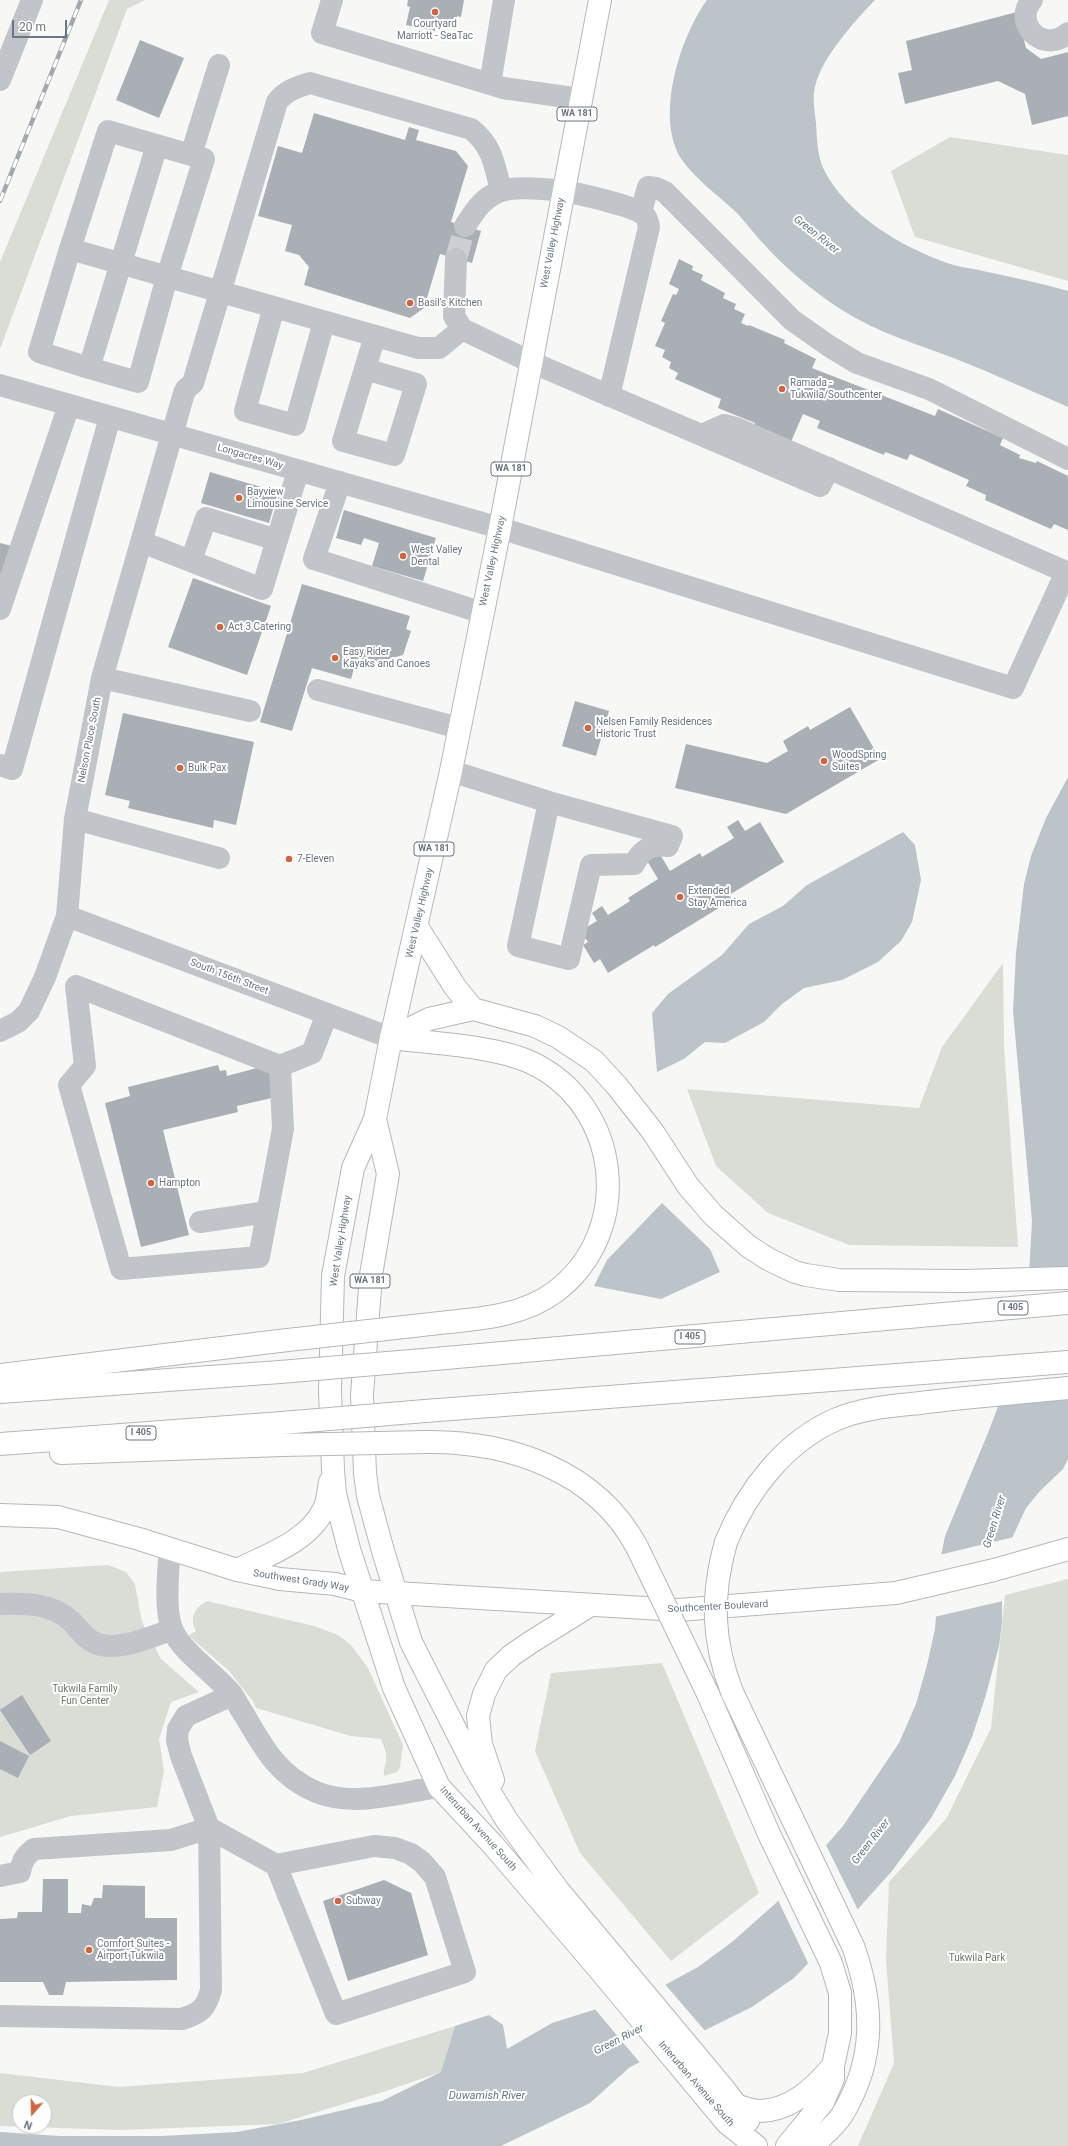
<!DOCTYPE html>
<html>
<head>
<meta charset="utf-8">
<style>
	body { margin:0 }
	#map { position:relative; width:1068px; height:2146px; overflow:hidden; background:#f7f7f5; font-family:Roboto,sans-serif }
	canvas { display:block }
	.north { position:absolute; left:12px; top:2094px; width:40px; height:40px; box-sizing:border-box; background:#fff; border:1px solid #c3c8cd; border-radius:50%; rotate:200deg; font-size:11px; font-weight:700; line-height:16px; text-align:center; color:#6a7682 }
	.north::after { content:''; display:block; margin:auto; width:14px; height:18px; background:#ce653e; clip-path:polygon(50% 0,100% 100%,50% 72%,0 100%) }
	.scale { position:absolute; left:12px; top:20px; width:55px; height:18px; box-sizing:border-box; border:2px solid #6a7682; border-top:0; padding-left:5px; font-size:12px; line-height:14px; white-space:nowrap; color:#6a7682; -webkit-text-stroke:3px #fff; paint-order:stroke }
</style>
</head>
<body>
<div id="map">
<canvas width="1068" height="2146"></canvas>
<div class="north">N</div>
<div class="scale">20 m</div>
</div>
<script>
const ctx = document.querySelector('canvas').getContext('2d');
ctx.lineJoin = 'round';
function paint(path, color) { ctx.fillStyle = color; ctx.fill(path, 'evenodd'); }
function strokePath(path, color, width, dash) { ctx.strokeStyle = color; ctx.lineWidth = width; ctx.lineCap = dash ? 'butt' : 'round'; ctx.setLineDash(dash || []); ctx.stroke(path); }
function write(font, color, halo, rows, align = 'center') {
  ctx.font = font + ' Roboto,sans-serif'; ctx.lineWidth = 4; ctx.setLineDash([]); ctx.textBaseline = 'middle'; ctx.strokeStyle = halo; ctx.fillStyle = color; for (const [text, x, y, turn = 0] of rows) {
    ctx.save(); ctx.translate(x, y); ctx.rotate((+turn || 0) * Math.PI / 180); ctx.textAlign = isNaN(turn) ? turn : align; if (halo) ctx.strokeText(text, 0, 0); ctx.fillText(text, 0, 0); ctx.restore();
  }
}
const green = new Path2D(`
	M109 0H145L127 9 0 349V262Z
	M950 137 1068 155V281L915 237 891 171Z
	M1003 963 1004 1047 1018 1247 849 1245 768 1213 716 1166 687 1089 919 1108 942 1047Z
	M108 1565 126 1572 135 1584 142 1622 161 1659 199 1692 171 1702 159 1739 164 1771 157 1807 71 1816 0 1837V1572Z
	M1068 1579V2146H858L894 2063 886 1960 889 1882 946 1819 991 1728 1005 1595Z
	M207 1601 314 1626 338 1635 351 1645 368 1668 403 1745 400 1767 397 1772 384 1776C383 1769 386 1765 386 1759 387 1752 383 1745 381 1739L351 1736 256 1708 253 1701 228 1670 190 1637 189 1635 196 1631C189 1616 195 1608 207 1601Z
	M662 1663 759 1893 671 1961 580 1853 535 1751 551 1673Z
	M455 2026 441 2072 386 2091 278 2124 120 2130 0 2126V2073L119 2087 303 2073ZM20 2102H44V2126H20Z`);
const water = new Path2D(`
	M707 0H875C854 22 817 62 814 93 813 102 815 113 816 123 817 138 817 156 824 170 847 215 902 247 947 263 958 267 971 268 983 271 1011 277 1040 283 1068 291V407C1031 391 994 374 956 359 917 344 878 333 842 310 812 291 784 267 760 240 752 231 745 222 737 213 719 196 696 180 682 160 654 118 680 37 707 0Z
	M1068 777V1459L1063 1469 1040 1491 1026 1508 1013 1536 1002 1578V1622L999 1646 985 1698 972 1737 955 1776 931 1818 892 1871 822 1949 794 1978 752 2007 630 2067 590 2103 501 2146H0V2132L60 2136H161L237 2132 301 2120 382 2101 441 2072 455 2026 489 2015 503 2025 507 2049 552 2023 654 1991 698 1967 732 1942 776 1903 843 1826 899 1743 916 1704 927 1665 935 1629 940 1561 945 1536 988 1433 1011 1372 1023 1317 1029 1274 1032 1221 1013 1011 1016 953 1024 884 1031 856 1046 818Z
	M903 832 915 845 921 880 912 922 901 941 878 962 842 980 804 988 782 1004 764 1022 725 1043 705 1042 684 1059 657 1072 652 1013 668 994 722 955 749 924 783 906 807 885Z
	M662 1203 710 1249 720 1272 661 1299 594 1286 607 1260Z`);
const pier = new Path2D(`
	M1027 1267H1068V1398L996 1406 1009 1371 1021 1316Z
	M1014 1537 1004 1578 1003 1601 934 1617 939 1555Z
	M825 1843 859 1912 809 1965 777 1898Z
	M664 1983 706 2032 641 2064 594 2008 653 1989Z`);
const building = new Path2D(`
	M408 0H464L461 17 457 16 455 27 436 24 435 31 406 25 410 7 407 6Z
	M1017 12 1026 48 1041 59 1068 52V116L1032 125 1025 94 998 81 905 104 898 73 912 70 906 41Z
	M140 40 184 58 159 118 116 100Z
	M314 113 405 140 409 127 419 130 416 140 456 151 468 166 451 222 481 231 472 263 440 254 424 308 410 318 304 285 309 267 299 255 285 251 292 225 258 216 278 146 302 153Z
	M679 259 693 266 692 270 703 275 701 280 725 293 723 298 736 304 734 309 745 314 741 323 748 326 749 325 785 340 784 343 816 359 812 368 935 416 938 409 1003 438 1000 445 1020 455 1019 458 1036 463 1037 461 1068 476V530L1054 524 1051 529 985 500 986 495 966 486 969 480 910 454 907 460 885 452 884 455 817 428 820 421 803 414 783 460 746 445 755 423 718 408 721 399 675 379 678 373 669 368 671 362 662 357 665 350 655 346 665 323 661 321 673 294 676 295 679 289 669 284Z
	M210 472 278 492 269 523 201 503Z
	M344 510 436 538 423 581 372 566 379 543 364 538 361 545 336 538Z
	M0 543 12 546 0 582Z
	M193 578 271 606 247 675 168 647Z
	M302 584 410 616 406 629 411 631 403 655 370 664 356 661 351 679 312 668 292 731 260 722Z
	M575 701 609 711 596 756 562 746Z
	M850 707 880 759 786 814 675 788 686 744 767 763 788 751 783 741 808 726 810 730Z
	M123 713 254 742 236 825 214 820 213 828 128 808 130 801 105 795Z
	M738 820 745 831 760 822 784 862 729 895 732 900 655 947 654 945 608 973 600 959 594 963 583 945 588 942 580 931 597 921 592 913 602 906 608 915 630 901 628 898 658 879 646 859 658 851 670 871 700 853 702 857 734 838 727 827Z
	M218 1065 220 1071 226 1070 227 1076 268 1065 276 1097 237 1106 238 1112 163 1130 189 1235 141 1247 105 1103 130 1096 128 1087Z
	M22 1695 51 1741 30 1755 0 1710Z
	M0 1741 29 1756 18 1778 0 1769Z
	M43 1879H68V1913H81L82 1904 91 1906 94 1898H102L103 1885 145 1886V1918H177V1980L66 1982 63 1995H49L43 1982H0V1919L17 1918 18 1912H42Z
	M384 1880 411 1893 428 1955 348 1981 323 1901Z`);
const minorTunnel = new Path2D(`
	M456 259 465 226`);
const minor = new Path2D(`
	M332 0 322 33 503 88 580 99
	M1032 0C1012 23 1043 55 1068 33
	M219 65 191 155 108 131 70 249 418 348H439L462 329
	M0 80 32 0
	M490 84 504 0
	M641 212 648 187 656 188 665 192 792 320 829 346 857 363 929 389 1068 459
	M465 226C475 211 483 197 501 191 516 186 547 189 563 191 577 193 633 206 643 214 647 217 648 222 649 227L609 396
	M70 249 39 352 89 368 157 145
	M456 259 454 316 462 329 531 362 820 486 829 468
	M274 307 245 411 295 425 324 322
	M89 368 138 382 167 277 204 159 191 155
	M365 369 416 384 394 455 343 441 375 336
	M0 385 500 528 1013 688 1066 572 736 428 724 425 702 435
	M340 482 314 559 483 613
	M142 542 262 589 298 471
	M191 561 206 518 277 540
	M0 609 69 405
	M102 678 250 711
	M318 690 459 728
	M0 765 12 769 110 417
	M451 771 549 802 672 836 668 846C651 844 642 849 634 864L591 865 569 959 518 946 549 802
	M75 819 219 858
	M67 916 391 1038
	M0 1031 18 1022 29 1011 45 977 67 916 75 819 102 678 184 393 186 389 193 383 277 102C285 91 297 87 310 83L471 129C492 145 495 166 501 191
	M280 1066 76 986 85 1066 69 1085 121 1269 259 1257 283 1129 280 1066 312 1053 327 1014
	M200 1222 267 1212
	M170 1549C168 1570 164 1613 173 1631 183 1653 214 1673 231 1693 236 1700 240 1709 245 1716 264 1749 279 1776 316 1792 355 1808 400 1792 439 1787
	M0 1604C25 1603 53 1603 72 1622 81 1631 87 1642 101 1645 123 1650 151 1636 172 1630
	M209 1828 276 1865 336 2014 465 1972 435 1877 422 1862 411 1854 395 1848 374 1846 276 1865
	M0 1876 20 1872C22 1861 25 1856 34 1849L171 1840 209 1828
	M0 2016 182 2019C200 2013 206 2009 211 1990L209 1828 181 1756 177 1740 178 1729 186 1716 232 1695`);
const major = new Path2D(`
	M600 0 500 528 451 771 391 1038 375 1119 353 1168 333 1276 330 1392 333 1470 335 1494 349 1549 394 1688 439 1787 493 1845 598 1968 727 2123 756 2146
	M375 1119 388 1174 371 1275 362 1395 365 1473 368 1496 383 1551 411 1642 474 1766 506 1819 558 1890 724 2089 748 2121
	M0 1515 58 1517 139 1539 237 1570 280 1579 335 1584 363 1591 678 1610 896 1593 994 1570 1068 1549
	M237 1570C267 1555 308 1542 324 1509 328 1502 328 1491 330 1482
	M493 1780 481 1744 478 1716 484 1694 496 1670 512 1655 531 1642 589 1606`);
const highway = new Path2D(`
	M417 927 455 987 473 1009
	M391 1038 429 1019 473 1009 535 1026 558 1037 594 1061 617 1086 653 1132 688 1186 713 1215 748 1246 768 1259 795 1272 806 1275 839 1280 963 1281 1068 1278
	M391 1038C431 1043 495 1046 530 1062 621 1104 636 1231 555 1292 517 1320 467 1319 422 1325
	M423 1360 1068 1303
	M0 1375 279 1341
	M0 1392 280 1372
	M425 1411 1068 1362
	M426 1442C508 1441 596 1470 637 1547
	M0 1444 282 1423
	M61 1453 282 1445
	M726 1542C747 1491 785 1441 837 1419 863 1408 892 1406 920 1403 969 1397 1019 1393 1068 1388
	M732 1692 853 1946C874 2005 876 2059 842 2115 835 2126 822 2136 812 2146
	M708 1694 769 1834 831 1963 840 1993V2033L833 2066V2079L823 2102 787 2146
	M738 2106C745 2108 753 2111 760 2111 791 2110 813 2089 832 2067`);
const rail = new Path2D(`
	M0 201 81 0`);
const highwayBridge = new Path2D(`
	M279 1341 422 1325
	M280 1372 423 1360
	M282 1423 425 1411
	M282 1445 426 1442
	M726 1542C711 1596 712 1640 732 1692
	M637 1547 708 1694`);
const markers = [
	[435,12,4,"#ce653e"],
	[410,303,4,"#ce653e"],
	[782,389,4,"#ce653e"],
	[239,498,4,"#ce653e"],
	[403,556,4,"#ce653e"],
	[220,627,4,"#ce653e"],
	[335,658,4,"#ce653e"],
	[588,728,4,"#ce653e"],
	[824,761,4,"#ce653e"],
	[180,768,4,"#ce653e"],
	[289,859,4,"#ce653e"],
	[680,897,4,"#ce653e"],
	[151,1183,4,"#ce653e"],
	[338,1901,4,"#ce653e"],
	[89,1950,4,"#ce653e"]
];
const shields = [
	[577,114,40],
	[511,469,40],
	[434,849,40],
	[370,1281,40],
	[1013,1308,30],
	[690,1337,30],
	[141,1433,30]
];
const shieldNames = [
	["WA 181",577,114],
	["WA 181",511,469],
	["WA 181",434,849],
	["WA 181",370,1281],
	["I 405",1013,1308],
	["I 405",690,1337],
	["I 405",141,1433]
];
const poiNames = [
	["Courtyard",435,24,"center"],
	["Marriott - SeaTac",435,36,"center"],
	["Basil's Kitchen",418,303],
	["Ramada -",790,383],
	["Tukwila/Southcenter",790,395],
	["Bayview",247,492],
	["Limousine Service",247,504],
	["West Valley",411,550],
	["Dental",411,562],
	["Act 3 Catering",228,627],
	["Easy Rider",343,652],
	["Kayaks and Canoes",343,664],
	["Nelsen Family Residences",596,722],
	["Historic Trust",596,734],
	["WoodSpring",832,755],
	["Suites",832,767],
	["Bulk Pax",188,768],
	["7-Eleven",297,859],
	["Extended",688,891],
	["Stay America",688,903],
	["Hampton",159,1183],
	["Subway",346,1901],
	["Comfort Suites -",97,1944],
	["Airport Tukwila",97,1956]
];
const streetNames = [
	["West Valley Highway",553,243,-79],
	["Longacres Way",250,457,16],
	["West Valley Highway",493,561,-78],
	["Nelson Place South",90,740,-79],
	["West Valley Highway",420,913,-77],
	["South 156th Street",229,977,21],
	["West Valley Highway",341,1241,-81],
	["Southwest Grady Way",301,1581,9],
	["Southcenter Boulevard",718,1607,-3],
	["Interurban Avenue South",478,1829,48],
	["Interurban Avenue South",696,2084,49]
];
const parkNames = [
	["Tukwila Family",85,1689],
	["Fun Center",85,1701],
	["Tukwila Park",977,1958]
];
const waterNames = [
	["Green River",816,235,38],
	["Green River",995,1522,-73],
	["Green River",871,1842,-52],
	["Green River",619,2040,-27],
	["Duwamish River",487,2096]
];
paint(green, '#d9ddd6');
paint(water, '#bcc4c9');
paint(pier, '#f7f7f5');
paint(building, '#a9afb4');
strokePath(minorTunnel, '#cdd0d2', 22, [22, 11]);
strokePath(major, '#b5b8bc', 24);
strokePath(highway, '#b4b7ba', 24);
strokePath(minor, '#c1c4c8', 22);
strokePath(major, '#fff', 22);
strokePath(highway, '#fff', 22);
strokePath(rail, '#a3a8ad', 4.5);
strokePath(rail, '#fff', 3, [9]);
strokePath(highwayBridge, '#b4b7ba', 24, []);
strokePath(highwayBridge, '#fff', 22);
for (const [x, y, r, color] of markers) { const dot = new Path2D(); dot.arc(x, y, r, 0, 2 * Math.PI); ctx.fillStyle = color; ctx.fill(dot); strokePath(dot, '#fff', 1.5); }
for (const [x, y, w] of shields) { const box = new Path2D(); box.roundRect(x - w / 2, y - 7, w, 14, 3); ctx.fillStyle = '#fff'; ctx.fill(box); strokePath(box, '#6a7682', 1); }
write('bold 9px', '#6a7682', null, shieldNames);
write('10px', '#6a7682', '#fff', poiNames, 'left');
write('10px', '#6a7682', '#fff', streetNames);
write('10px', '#6b7a68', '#fff', parkNames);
write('italic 11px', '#66767e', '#fff', waterNames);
</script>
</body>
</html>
